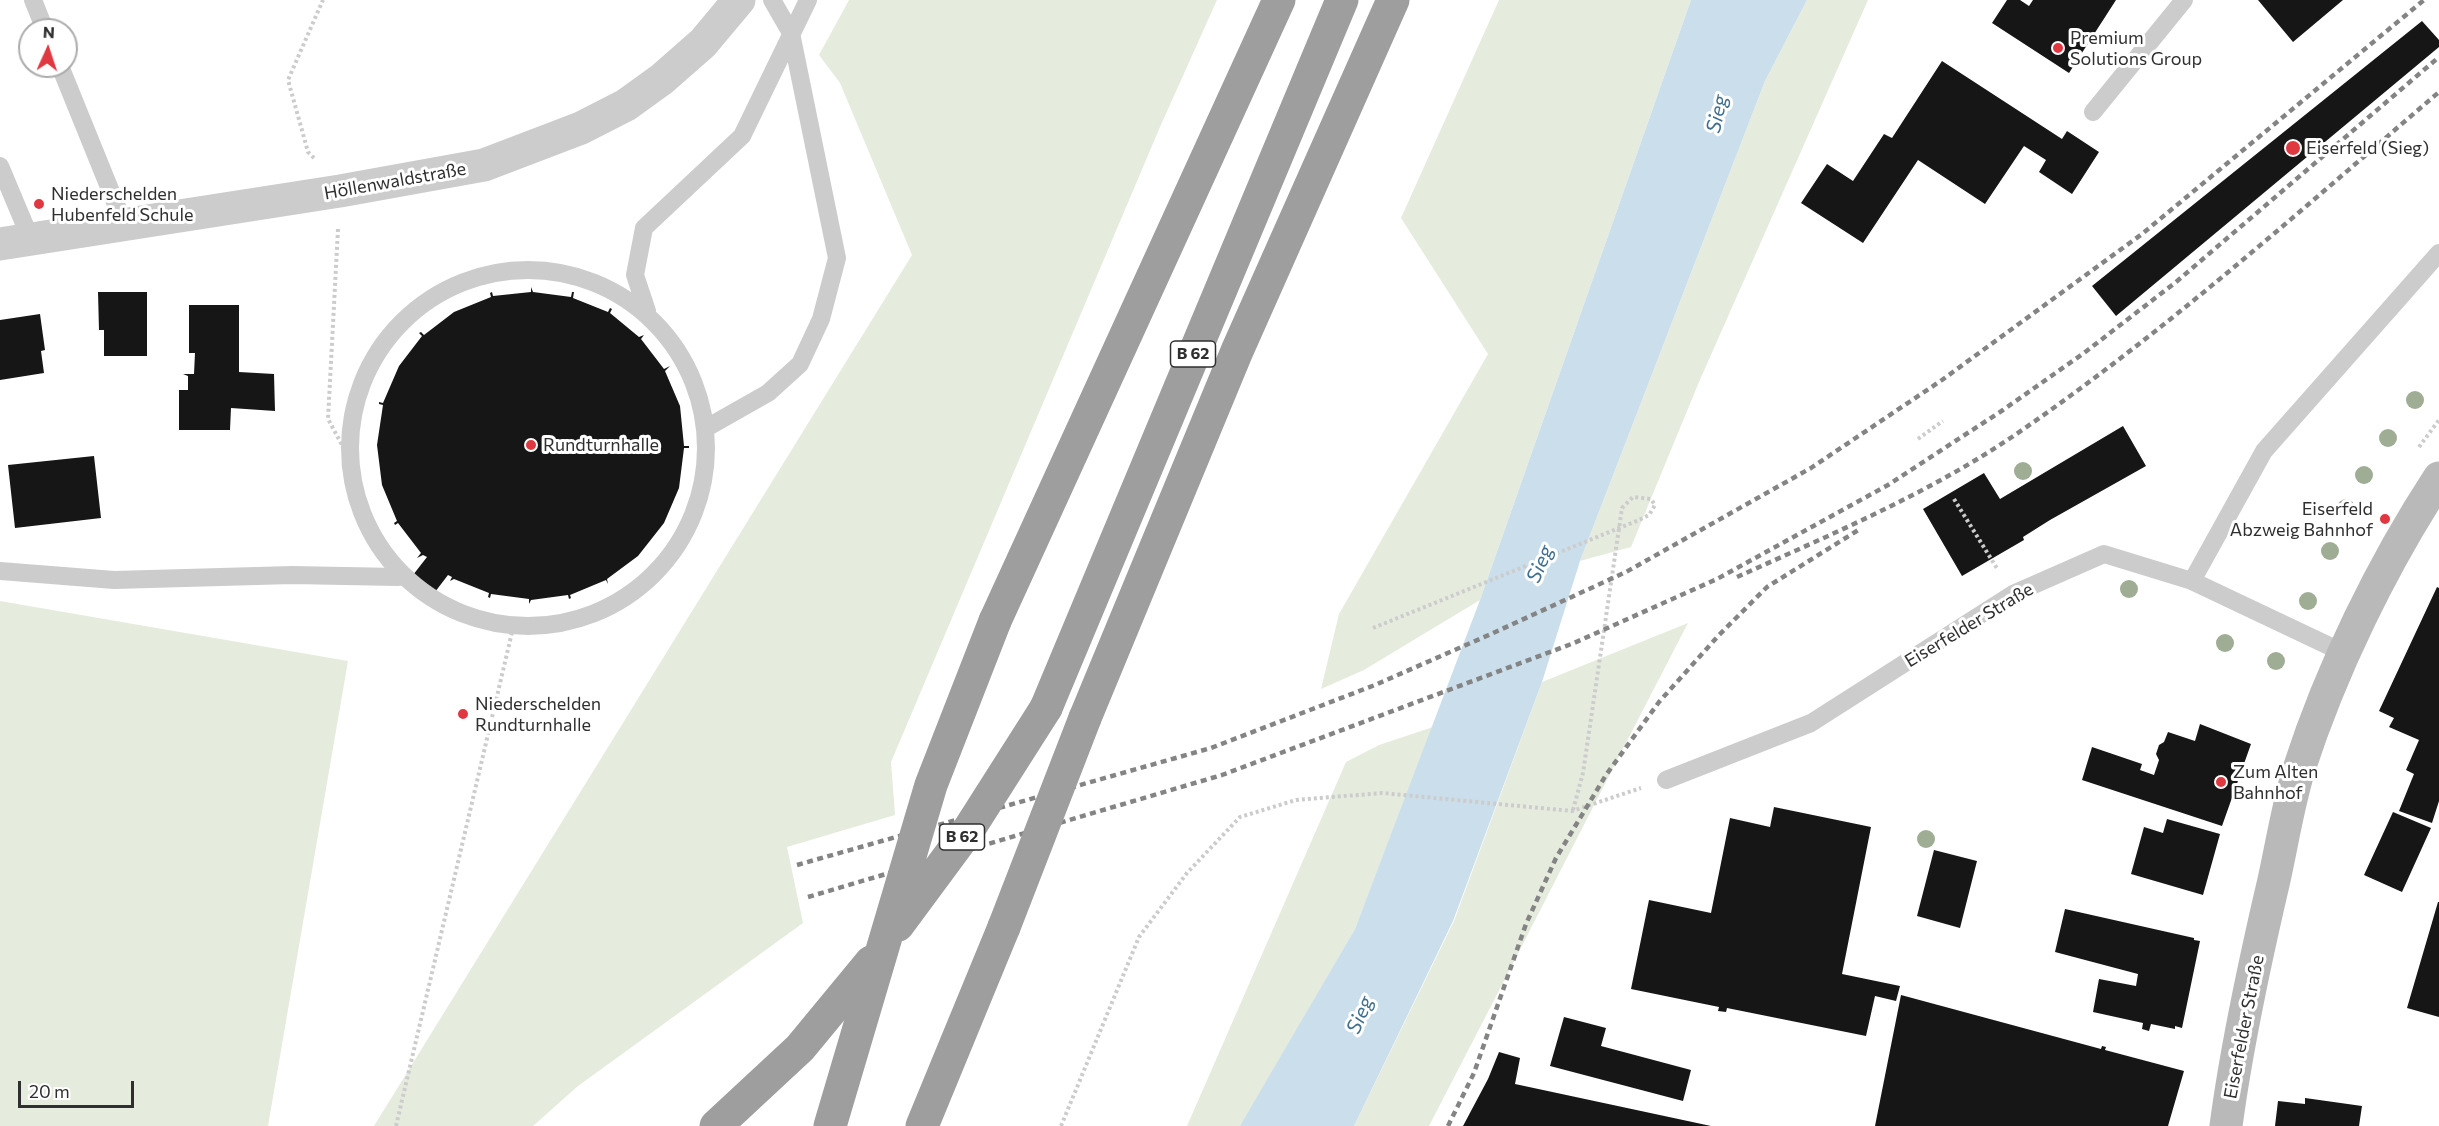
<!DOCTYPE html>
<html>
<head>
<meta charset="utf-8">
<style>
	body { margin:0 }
	#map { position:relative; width:2439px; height:1126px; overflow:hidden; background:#fff; font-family:Commissioner,sans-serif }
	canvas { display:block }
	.north { position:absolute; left:18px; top:18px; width:60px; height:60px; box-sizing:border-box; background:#fff; border:2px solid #acacac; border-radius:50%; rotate:3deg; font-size:16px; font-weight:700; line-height:24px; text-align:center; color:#2f2f2f }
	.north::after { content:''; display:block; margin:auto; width:21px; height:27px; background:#e03840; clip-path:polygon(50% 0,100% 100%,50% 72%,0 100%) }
	.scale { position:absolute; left:18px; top:1081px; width:116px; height:27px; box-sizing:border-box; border:3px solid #2f2f2f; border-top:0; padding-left:8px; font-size:18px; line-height:21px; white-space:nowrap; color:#2f2f2f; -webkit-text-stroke:4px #fff; paint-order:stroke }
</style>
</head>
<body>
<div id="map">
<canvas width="2439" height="1126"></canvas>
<div class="north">N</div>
<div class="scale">20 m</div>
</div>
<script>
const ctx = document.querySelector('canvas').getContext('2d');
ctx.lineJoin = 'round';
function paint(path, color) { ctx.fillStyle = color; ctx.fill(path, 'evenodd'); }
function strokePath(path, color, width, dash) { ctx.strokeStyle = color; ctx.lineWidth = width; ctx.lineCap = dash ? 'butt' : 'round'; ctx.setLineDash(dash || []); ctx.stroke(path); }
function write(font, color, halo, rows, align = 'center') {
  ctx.font = font + ' Commissioner,sans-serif'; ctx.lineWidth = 6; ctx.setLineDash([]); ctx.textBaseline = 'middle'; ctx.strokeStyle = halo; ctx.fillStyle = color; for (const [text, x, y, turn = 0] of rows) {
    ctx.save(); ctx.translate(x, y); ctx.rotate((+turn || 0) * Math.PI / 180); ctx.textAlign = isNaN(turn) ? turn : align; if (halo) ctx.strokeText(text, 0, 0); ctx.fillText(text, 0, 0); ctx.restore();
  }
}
const green = new Path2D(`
	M849 0H1217L1160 127 891 762 895 815 787 847 803 923 578 1086 533 1126H374L912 255 840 83 819 55Z
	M1499 0H1691L1480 600 1364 670 1321 689 1339 614 1488 354 1401 218Z
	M1807 0H1868L1699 382 1631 547 1580 561 1765 81Z
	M0 601 348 661 268 1126H0Z
	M1688 623C1601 790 1516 959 1429 1126H1354L1454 921 1542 682Z
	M1433 727 1355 929 1248 1114 1240 1126H1187L1346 762 1379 745Z`);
const water = new Path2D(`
	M1691 0H1807L1765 81 1580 561 1542 682 1453 921 1354 1126H1240L1355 929 1480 600Z`);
const building = new Path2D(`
	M2007 0H2020L2029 6 2033 0H2116L2069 73 1992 23Z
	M2258 0H2343L2293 42Z
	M2422 21 2439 40V47L2116 316 2092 286Z
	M1942 61 2062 139 2067 131 2099 152 2072 194 2039 172 2046 160 2024 146 1985 204 1918 160 1863 243 1801 203 1827 164 1853 181 1884 134 1892 138Z
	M531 287 533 292 571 297 572 292H574L573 298 608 312 610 308 612 309 610 313 639 337 644 335 641 339 664 369 670 366 665 371 680 406 684 446H689V448H684L679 488 664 523 638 556 607 579 608 584 606 580 570 595 571 598 569 599 568 595 531 600 529 604V599L491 594 490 598 488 597 489 593 454 579 450 581 452 577 448 575 435 592 413 575 427 557 423 555 417 558 421 553 398 523 395 525 394 523 397 521 382 485 377 445 383 405 379 404V402L383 403 399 366 422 336 419 333 421 332 424 335 454 312 491 297 490 293 492 292 493 296 531 292Z
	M98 292H147V356H104V330H99Z
	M189 305H239V372L274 374 275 411 231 408 230 430H179V390H188V376L183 374H194L195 353H189Z
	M40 314 45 350 41 351 44 373 0 380V320Z
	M2123 426 2146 466 2050 520 2023 537 2024 540 1962 576 1923 509 1984 473 2000 499Z
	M94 456 101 518 15 528 8 465Z
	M2437 587 2439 588V801L2432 823 2399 811 2414 774 2406 770 2419 740 2389 727 2394 718 2379 711Z
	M2200 724 2251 744 2222 826 2082 780 2092 747 2142 764 2140 770 2154 775 2159 760 2156 754 2159 745 2164 742 2168 732 2195 741Z
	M1774 807 1871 827 1842 974 1900 986 1896 1001 1875 996 1866 1036 1727 1008 1726 1012 1718 1011 1719 1007 1631 989 1649 900 1711 913 1730 818 1770 827Z
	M2393 812 2431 828 2402 892 2364 875Z
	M2167 819 2220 834 2203 895 2131 874 2144 827 2163 833Z
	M1934 850 1977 861 1960 928 1917 916Z
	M2438 902H2439V1017L2407 1008Z
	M2065 909 2194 938V940L2200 941 2182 1028 2175 1026V1029L2151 1024 2149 1031 2142 1029 2143 1023 2093 1012 2099 979 2136 986 2138 974 2055 952Z
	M1901 995 2101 1049 2102 1046 2106 1047 2105 1050 2184 1071 2168 1126H1875Z
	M1564 1017 1606 1028 1601 1046 1691 1070 1683 1101 1550 1066Z
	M1499 1052 1520 1058 1515 1084 1711 1126H1463L1488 1079Z
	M2305 1098 2362 1106 2359 1126H2275L2278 1101 2305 1104Z`);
const path = new Path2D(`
	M314 158 308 152 288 80 323 0
	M338 229 328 419 349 458
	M1918 439 1943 421
	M2419 447 2439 420
	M1954 499 1998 570
	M1573 810 1583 773 1622 508 1633 497 1651 499 1655 505 1649 515 1639 520
	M396 1126 513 628
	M1061 1126 1139 937 1187 873 1240 817 1296 800 1382 793 1572 811 1641 788`);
const service = new Path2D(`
	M33 0 45 30
	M60 66 124 224
	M2093 112 2184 0
	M0 166 31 240
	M350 448a178 178 0 1 1 356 0a178 178 0 1 1-356 0Z
	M647 311 635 275 644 228 742 136 808 0
	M708 427 768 393 800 364 821 319 837 258 791 33 772 0
	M0 571 114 580 292 575 398 577
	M2192 581 2264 451 2439 253
	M1666 780 1811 723 2013 594 2104 554 2192 581 2344 653`);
const tertiary = new Path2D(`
	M0 244 340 191 484 165 581 128 626 105 662 79 703 43 739 0`);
const secondary = new Path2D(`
	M2226 1126C2237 1043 2255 961 2274 880 2282 844 2288 805 2299 769 2331 670 2382 565 2439 478`);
const trunk = new Path2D(`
	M995 621 1279 0
	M1046 708 1342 0
	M1085 718 1237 351 1393 0
	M716 1126 800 1048 871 962
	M922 1126 1004 927`);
const rail = new Path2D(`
	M1737 577C1830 535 1927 494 2012 437 2163 334 2300 211 2439 92
	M797 865 1211 748 1375 685 1491 634 1626 572 1811 468 1942 380 2142 234 2424 0
	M808 897 1222 775 1574 643 1717 579 1888 485 2003 410 2084 353 2176 282 2439 57
	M1448 1126 1474 1073 1526 924 1556 858 1606 775 1659 702 1719 635 1767 587 1860 529`);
const pathBridge = new Path2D(`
	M1373 628 1639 520`);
const trunkBridge = new Path2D(`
	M898 925 969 829 1046 708
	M1004 927 1085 718
	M830 1126 931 785 995 621`);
const trees = [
	[2415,400],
	[2388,438],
	[2023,471],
	[2364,475],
	[2346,508],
	[2330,551],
	[2129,589],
	[2308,601],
	[2225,643],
	[2276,661],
	[1926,839]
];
const markers = [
	[2058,48,6,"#e03840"],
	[2293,148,8,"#e03840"],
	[39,204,6,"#e03840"],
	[531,445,6,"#e03840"],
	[2385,519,6,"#e03840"],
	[463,714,6,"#e03840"],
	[2221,782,6,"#e03840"]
];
const shields = [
	[1193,354,45],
	[962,837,45]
];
const shieldNames = [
	["B 62",1193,354],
	["B 62",962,837]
];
const poiNames = [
	["Premium",2070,38],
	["Solutions Group",2070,59],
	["Eiserfeld (Sieg)",2306,148],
	["Niederschelden",51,194],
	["Hubenfeld Schule",51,215],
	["Rundturnhalle",543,445],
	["Eiserfeld",2373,509,"right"],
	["Abzweig Bahnhof",2373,530,"right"],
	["Niederschelden",475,704],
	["Rundturnhalle",475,725],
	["Zum Alten",2233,772],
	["Bahnhof",2233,793]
];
const streetNames = [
	["Höllenwaldstraße",395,181,-10],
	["Eiserfelder Straße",1969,625,-31],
	["Eiserfelder Straße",2244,1027,-79]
];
const waterNames = [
	["Sieg",1717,114,-78],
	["Sieg",1540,564,-67],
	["Sieg",1360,1015,-67]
];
paint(green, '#e5ecde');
paint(water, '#cbdeeb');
paint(building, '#161616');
strokePath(path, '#ccc', 4, [3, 3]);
strokePath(service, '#ccc', 18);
strokePath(tertiary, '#ccc', 33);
strokePath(secondary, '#b9b9b9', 33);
strokePath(trunk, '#9e9e9e', 33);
strokePath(rail, '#848484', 4.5, [6, 4.5]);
strokePath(pathBridge, '#ccc', 4, [3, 3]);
strokePath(trunkBridge, '#9e9e9e', 33);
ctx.fillStyle = '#9fad95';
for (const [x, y] of trees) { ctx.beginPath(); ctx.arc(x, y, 9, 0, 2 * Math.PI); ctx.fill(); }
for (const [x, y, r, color] of markers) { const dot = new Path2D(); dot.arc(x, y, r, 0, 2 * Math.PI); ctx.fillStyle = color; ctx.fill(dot); strokePath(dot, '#fff', 2); }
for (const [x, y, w] of shields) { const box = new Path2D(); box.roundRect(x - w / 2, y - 13, w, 26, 4.5); ctx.fillStyle = '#fff'; ctx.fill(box); strokePath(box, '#2f2f2f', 1.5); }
write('bold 16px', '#2f2f2f', null, shieldNames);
write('18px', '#2f2f2f', '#fff', poiNames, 'left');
write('18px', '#2f2f2f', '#fff', streetNames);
write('italic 20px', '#3f6f8f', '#fff', waterNames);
</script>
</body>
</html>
